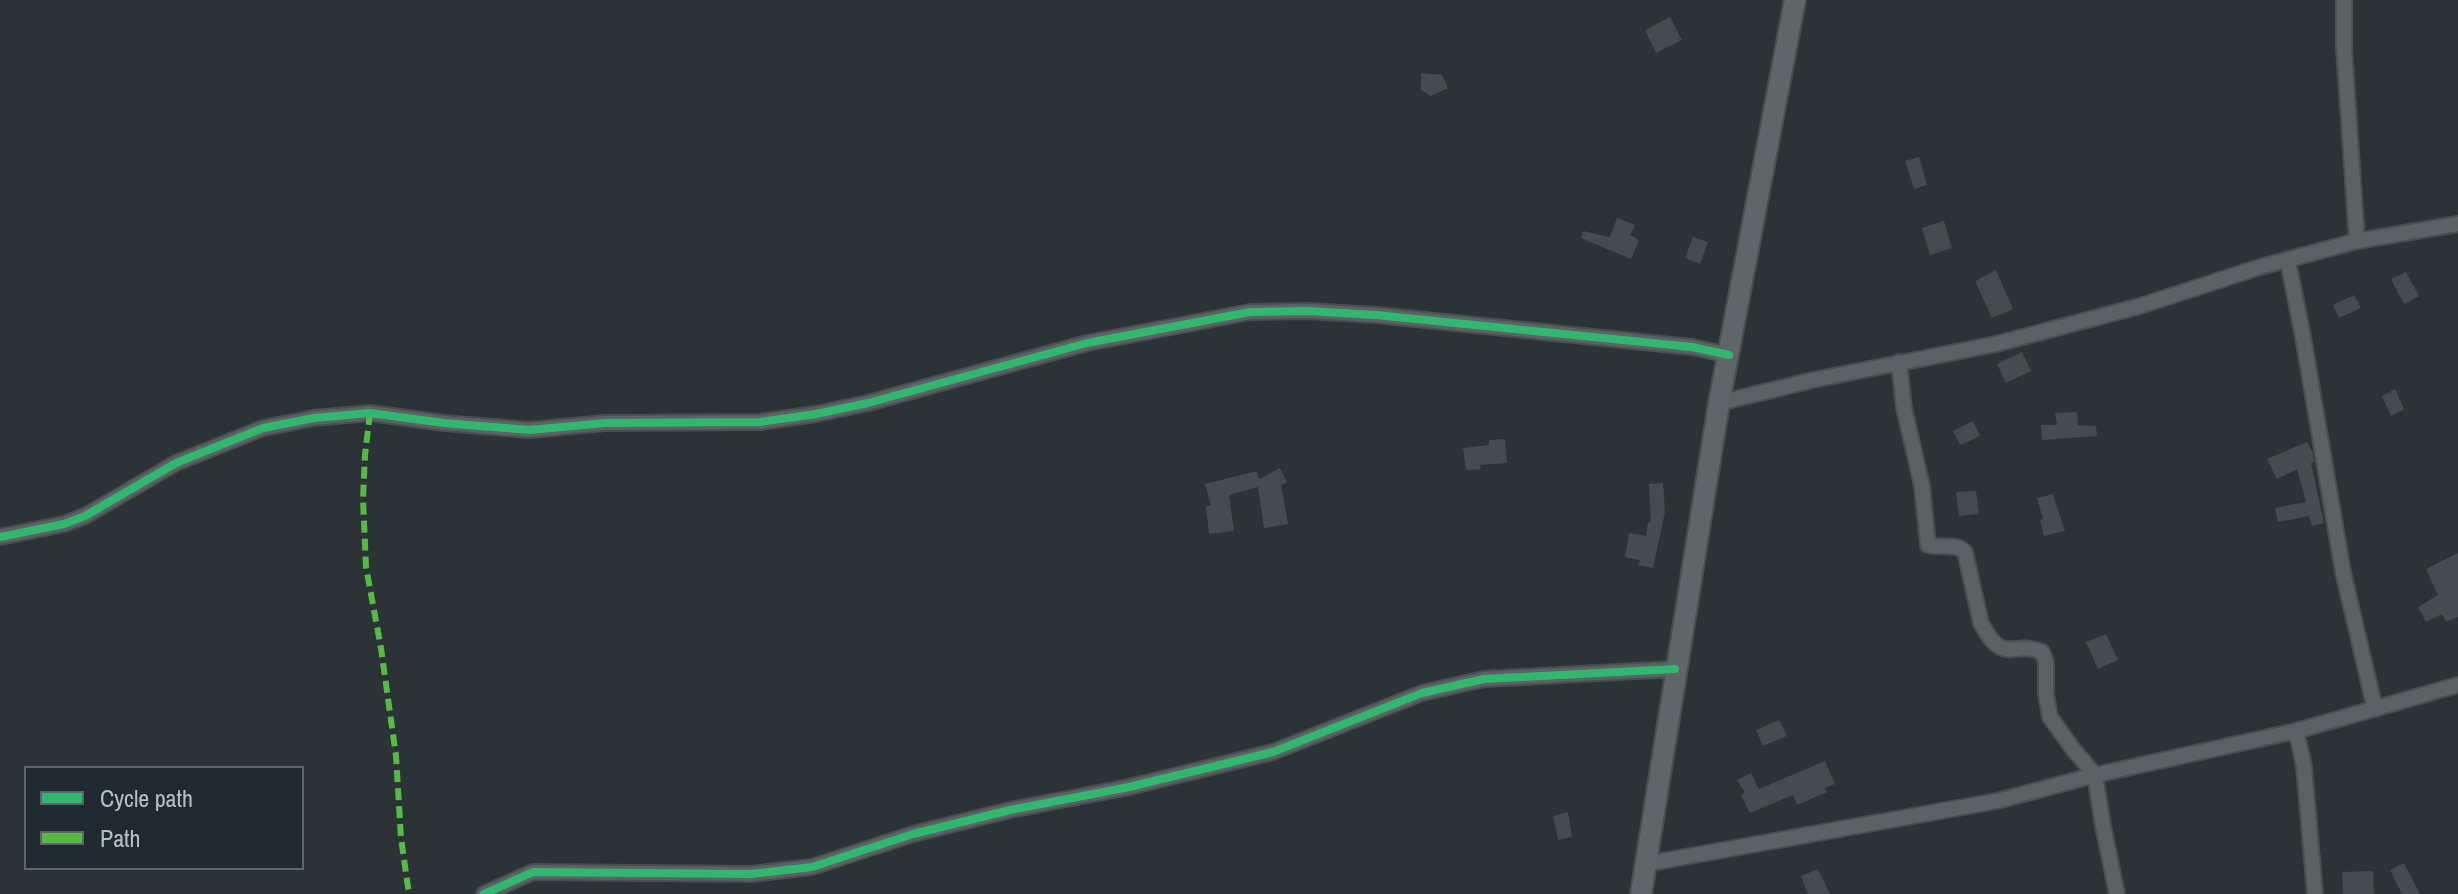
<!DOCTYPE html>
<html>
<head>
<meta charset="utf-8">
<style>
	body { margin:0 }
	#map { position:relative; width:2458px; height:894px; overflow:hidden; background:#2b3336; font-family:"Archivo Narrow",sans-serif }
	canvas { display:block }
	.legend { position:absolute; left:24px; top:766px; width:280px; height:104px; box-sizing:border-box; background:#1f2a30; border:2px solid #5b666c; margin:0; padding:10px 14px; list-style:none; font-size:24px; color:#b5c0c7 }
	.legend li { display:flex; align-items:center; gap:16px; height:40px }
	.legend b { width:40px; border:2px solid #5b666c }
</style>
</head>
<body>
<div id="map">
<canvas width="2458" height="894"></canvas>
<ul class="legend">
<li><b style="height:10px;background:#33b770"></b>Cycle path</li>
<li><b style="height:10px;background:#58b947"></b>Path</li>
</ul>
</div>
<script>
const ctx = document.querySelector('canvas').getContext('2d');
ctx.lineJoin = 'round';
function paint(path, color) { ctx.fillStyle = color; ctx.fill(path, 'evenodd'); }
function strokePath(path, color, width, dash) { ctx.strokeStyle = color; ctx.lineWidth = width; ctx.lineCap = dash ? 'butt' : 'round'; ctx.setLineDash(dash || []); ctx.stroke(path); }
const building = new Path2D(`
	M1670 17 1682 40 1656 53 1645 30Z
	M1421 73 1442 75 1448 88 1431 96 1421 90Z
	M1919 157 1927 185 1914 189 1905 161Z
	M1617 218 1635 225 1630 235 1639 240 1631 259 1581 238 1583 231 1610 237Z
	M1944 221 1952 248 1930 255 1922 228Z
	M1693 237 1708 242 1700 264 1685 258Z
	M1996 270 2013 309 1992 318 1975 281Z
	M2406 272 2419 296 2404 304 2391 279Z
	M2354 295 2361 308 2339 318 2333 305Z
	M2022 352 2031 371 2006 383 1997 364Z
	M2395 389 2404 409 2391 416 2382 396Z
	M2077 412 2078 425 2096 426 2097 436 2042 440 2041 425H2057L2055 413Z
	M1973 421 1980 436 1960 445 1953 431Z
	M1505 439 1507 463 1480 465 1481 469 1466 470 1463 448 1489 445V440Z
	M2307 442 2313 453 2314 462 2311 463 2324 523 2312 526 2309 516 2278 522 2275 508 2306 502 2297 469 2277 479 2267 459Z
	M1280 468 1287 482 1281 485 1288 524 1264 528 1258 487 1229 495 1234 531 1209 534 1206 506H1211L1205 484 1257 471 1259 479Z
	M1663 483 1665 512 1653 568 1638 565 1640 560 1625 557 1629 533 1646 536 1648 522 1651 523 1649 484Z
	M1976 491 1979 514 1959 516 1956 492Z
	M2053 494 2065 531 2044 536 2040 520 2043 519 2037 498Z
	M2458 553V617L2446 622 2442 614 2426 622 2418 607 2438 595 2426 569Z
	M2106 634 2118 660 2098 669 2086 642Z
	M1779 720 1787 736 1763 746 1756 730Z
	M1825 761 1835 784 1825 788 1827 792 1797 805 1793 795 1750 813 1741 795 1745 793 1737 780 1751 773 1759 789Z
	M1568 812 1572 837 1558 840 1553 816Z
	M2404 863 2420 894H2402L2390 870Z
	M1818 869 1830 894H1808L1801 876Z
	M2373 871 2374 894H2343L2342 872Z`);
const street = new Path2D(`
	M2344 0V48L2357 241
	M2288 261 2303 337 2343 572 2375 709
	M1899 362 1904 408 1922 486 1928 545C1940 549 1955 542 1965 552L1981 623C2004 668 2014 639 2042 652L2046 662V694L2050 717 2073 749 2095 775 2103 826 2117 894
	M1719 403 1813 380 1996 344 2140 306 2260 267 2357 241 2458 224
	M0 537 64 524 85 516 176 463 263 428 314 418 370 413 444 423 530 430 605 423 760 422 816 414 868 403 1087 343 1250 312 1308 311 1376 315 1692 347 1729 355
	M2296 731 2304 766 2315 894
	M1645 864 1997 801 2095 775 2296 731 2458 685
	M484 894 533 872 751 874 812 867 913 834 1010 810 1129 787 1273 752 1422 693 1484 679 1675 669`);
const secondary = new Path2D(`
	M1641 894 1719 403 1795 0`);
const quiet = new Path2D(`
	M370 413 365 455 363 499 366 567 381 648 396 756 401 838 409 894`);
const cycleway = new Path2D(`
	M0 537 64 524 85 516 176 463 263 428 314 418 370 413 444 423 530 430 605 423 760 422 816 414 868 403 1087 343 1250 312 1308 311 1376 315 1692 347 1729 355
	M484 894 533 872 751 874 812 867 913 834 1010 810 1129 787 1273 752 1422 693 1484 679 1675 669`);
paint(building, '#454c4f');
strokePath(street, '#494e51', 18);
strokePath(secondary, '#494e51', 24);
strokePath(street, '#5b6164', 14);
strokePath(secondary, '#5f6569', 20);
strokePath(quiet, '#58b947', 6, [12, 6]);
strokePath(cycleway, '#33b770', 8);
</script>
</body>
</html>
